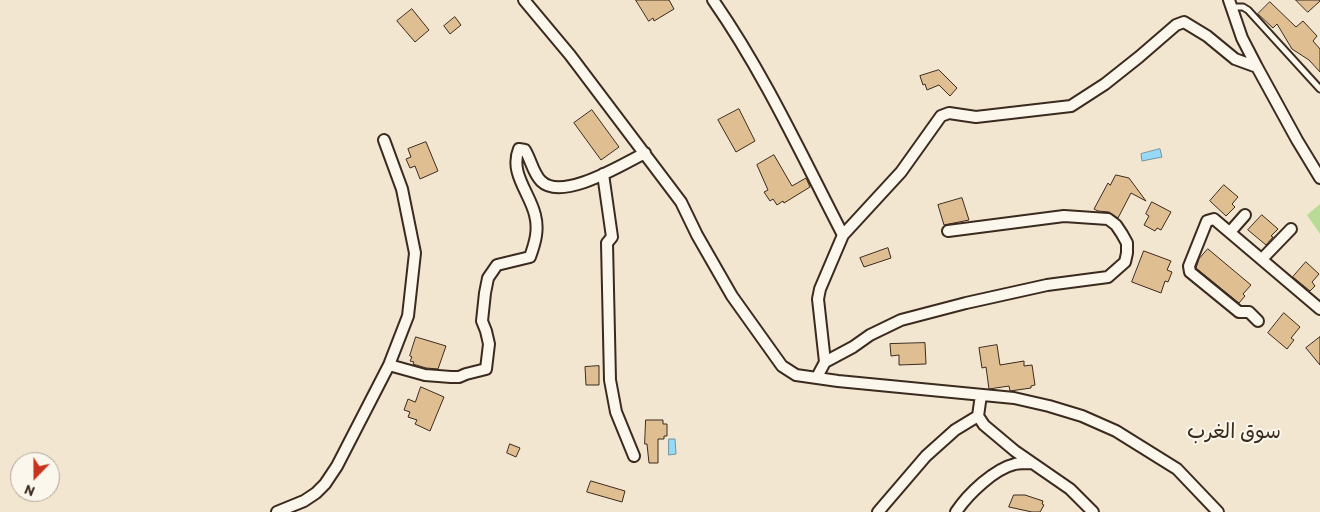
<!DOCTYPE html>
<html>
<head>
<meta charset="utf-8">
<style>
	body { margin:0 }
	#map { position:relative; width:1320px; height:512px; overflow:hidden; background:#f3e6d1; font-family:Itim,sans-serif }
	canvas { display:block }
	.north { position:absolute; left:10px; top:452px; width:50px; height:50px; box-sizing:border-box; background:#fbf7ec; border:1px solid #aea59a; border-radius:50%; rotate:202deg; font-size:14px; font-weight:700; line-height:20px; text-align:center; color:#3b2a1e }
	.north::after { content:''; display:block; margin:auto; width:18px; height:22px; background:#c8321e; clip-path:polygon(50% 0,100% 100%,50% 72%,0 100%) }
</style>
</head>
<body>
<div id="map">
<canvas width="1320" height="512"></canvas>
<div class="north">N</div>
</div>
<script>
const ctx = document.querySelector('canvas').getContext('2d');
ctx.lineJoin = 'round';
function paint(path, color) { ctx.fillStyle = color; ctx.fill(path, 'evenodd'); }
function strokePath(path, color, width, dash) { ctx.strokeStyle = color; ctx.lineWidth = width; ctx.lineCap = dash ? 'butt' : 'round'; ctx.setLineDash(dash || []); ctx.stroke(path); }
function write(font, color, halo, rows, align = 'center') {
  ctx.font = font + ' Itim,"Playpen Sans Arabic",sans-serif'; ctx.lineWidth = 4; ctx.setLineDash([]); ctx.textBaseline = 'middle'; ctx.strokeStyle = halo; ctx.fillStyle = color; for (const [text, x, y, turn = 0] of rows) {
    ctx.save(); ctx.translate(x, y); ctx.rotate((+turn || 0) * Math.PI / 180); ctx.textAlign = isNaN(turn) ? turn : align; if (halo) ctx.strokeText(text, 0, 0); ctx.fillText(text, 0, 0); ctx.restore();
  }
}
const green = new Path2D(`
	M1320 204V234L1307 215Z`);
const water = new Path2D(`
	M1160 149 1162 157 1142 161 1141 154Z
	M669 439H675L676 454 669 455Z`);
const building = new Path2D(`
	M636 0H669L674 9 654 21 653 18 649 21Z
	M1296 0H1320V1L1308 12Z
	M1270 2 1296 27 1303 21 1317 36 1313 41 1320 49V72L1309 60 1292 49 1277 24 1273 28 1258 14Z
	M412 9 429 30 415 42 397 21Z
	M455 17 461 25 450 34 444 26Z
	M939 70 957 88 950 96 939 85 927 90 925 84 923 85 920 76Z
	M739 109 755 141 736 152 718 120Z
	M592 110 619 147 601 160 574 123Z
	M426 142 438 171 420 179 415 166 410 168 406 159 411 157 408 149Z
	M774 155 792 186 806 178 810 187 784 203 783 201 777 205 773 199 770 201 764 192 768 190 757 165Z
	M1116 175 1129 178 1146 201 1131 193 1118 218 1109 212 1098 211 1094 209 1108 183 1110 185Z
	M1224 185 1238 197 1232 204 1235 207 1226 216 1210 201Z
	M962 198 969 220 944 225 938 205Z
	M1152 202 1171 212 1161 230 1157 228 1155 231 1144 225 1149 216 1146 214Z
	M1262 215 1278 229 1271 236 1273 237 1266 245 1248 230Z
	M888 248 891 258 864 267 860 258Z
	M1208 249 1251 285 1243 294 1245 296 1239 303 1196 268 1199 259Z
	M1144 251 1171 261 1167 270 1172 272 1168 282 1165 281 1161 293 1132 282Z
	M1306 262 1319 274 1312 282 1315 286 1310 291 1293 277Z
	M1284 313 1300 327 1291 338 1294 340 1287 349 1268 333Z
	M416 337 446 346 438 369 426 368 413 364 414 362 410 361 412 357 410 356Z
	M1320 337V365L1306 348Z
	M925 343 926 364 899 365V355L891 356 890 344Z
	M997 345 1000 365 1024 361V366L1032 365 1035 385 1031 386V388L1010 391 1009 386 989 389 986 367 982 368 979 348Z
	M599 366V385H586L585 367Z
	M421 387 444 397 430 431 415 424 417 420 408 417 410 412 404 410 408 399 415 402Z
	M646 420H663V424H667V436H664V439H658V463H649L647 444H645Z
	M510 444 520 448 516 457 507 453Z
	M591 481 625 491 622 502 587 492Z
	M1014 495H1025L1043 501 1042 504 1044 505 1040 512H1032L1009 507Z`);
const service = new Path2D(`
	M1232 7H1243L1248 10 1320 89`);
const minor = new Path2D(`
	M524 0 570 55 681 202 697 235 732 296 782 366 796 375 838 381 1014 398 1049 406 1082 416 1116 431 1177 469 1218 512
	M713 0C764 73 802 156 843 235
	M1229 0 1242 38 1257 67 1297 140 1320 178
	M384 140 402 189 415 253 408 316 389 365
	M603 174 612 237 607 243 610 380 616 412 634 456
	M1230 232 1245 215
	M1262 259 1291 229
	M1258 321 1249 312H1239L1190 272 1189 266 1207 221 1214 219 1320 309
	M825 362 818 299 820 289 843 235 901 172 941 116 949 113 976 117 1071 106 1105 84 1139 57 1176 25 1184 22 1207 36 1235 59 1257 67
	M817 377 825 362 853 347 870 335 901 320 966 303 1047 285 1108 277 1125 262 1127 253V243L1122 234 1116 225 1108 219 1064 216 948 231
	M981 395 978 416 984 425 1015 451 1070 489 1093 512
	M277 512 304 501 316 493 325 484 337 466 389 365 425 375 451 377H459L466 374 486 369 489 344 486 331 482 321 485 293 488 278 497 265 530 257C535 243 539 230 535 215 530 193 509 173 519 149L525 150C531 160 533 173 541 181 562 202 623 164 645 153
	M878 512 926 456 955 430 978 416
	M956 512C968 494 994 469 1015 464 1020 463 1026 463 1031 463`);
const quarterNames = [
	["سوق الغرب",1234,433]
];
paint(green, '#b8db95');
paint(water, '#96d9f8');
strokePath(water, '#7293a1', 1);
paint(building, '#dfbf92');
strokePath(building, '#3b2a1e', 1);
strokePath(service, '#3b2a1e', 9);
strokePath(minor, '#3b2a1e', 14);
strokePath(service, '#fbf7ec', 5);
strokePath(minor, '#fbf7ec', 10);
write('21px', '#3b2a1e', '#fbf7ec', quarterNames);
</script>
</body>
</html>
